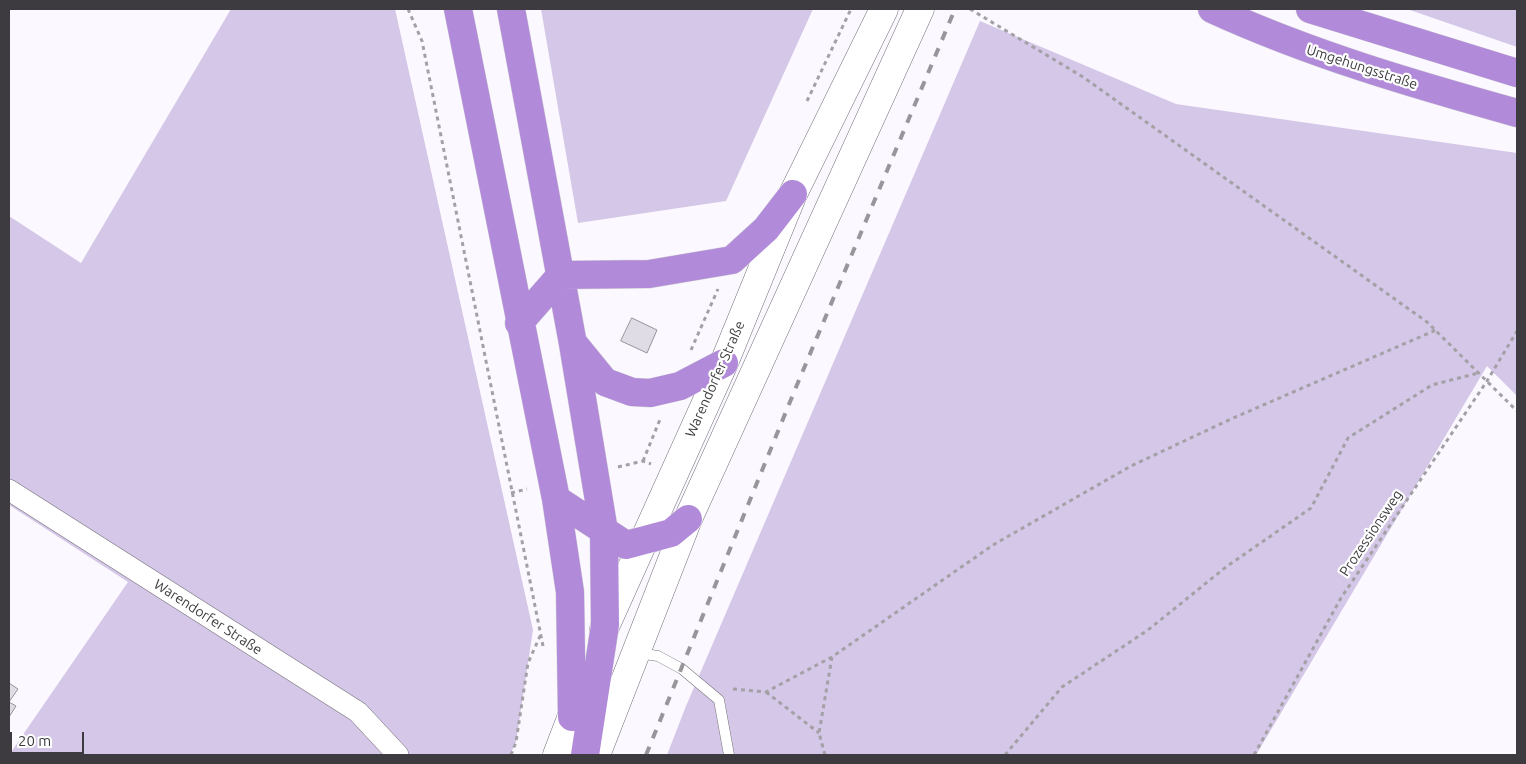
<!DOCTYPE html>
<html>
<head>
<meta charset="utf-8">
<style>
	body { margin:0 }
	#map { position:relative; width:1526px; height:764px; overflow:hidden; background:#fbf9ff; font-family:Ubuntu,sans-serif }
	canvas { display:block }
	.frame { position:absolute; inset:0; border:10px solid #3d3b3f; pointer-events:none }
	.scale { position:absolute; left:10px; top:732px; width:74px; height:22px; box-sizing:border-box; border:2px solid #3d3b3f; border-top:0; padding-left:6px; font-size:15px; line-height:18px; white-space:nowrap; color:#3d3b3f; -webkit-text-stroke:4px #fff; paint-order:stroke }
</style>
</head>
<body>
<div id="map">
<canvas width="1526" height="764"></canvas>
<div class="frame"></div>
<div class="scale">20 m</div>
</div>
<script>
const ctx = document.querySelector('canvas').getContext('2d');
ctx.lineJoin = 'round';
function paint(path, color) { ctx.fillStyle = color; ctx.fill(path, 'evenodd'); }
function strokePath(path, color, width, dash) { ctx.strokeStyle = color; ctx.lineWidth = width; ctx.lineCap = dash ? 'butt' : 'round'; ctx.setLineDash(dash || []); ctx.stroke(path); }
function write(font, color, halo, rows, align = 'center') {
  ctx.font = font + ' Ubuntu,sans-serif'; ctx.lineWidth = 4.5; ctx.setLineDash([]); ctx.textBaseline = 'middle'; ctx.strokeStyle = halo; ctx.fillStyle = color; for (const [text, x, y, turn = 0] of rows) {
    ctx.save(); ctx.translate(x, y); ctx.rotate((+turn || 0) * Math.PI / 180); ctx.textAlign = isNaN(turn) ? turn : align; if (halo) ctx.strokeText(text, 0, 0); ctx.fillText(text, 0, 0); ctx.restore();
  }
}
const green = new Path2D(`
	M231 9H395L533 630 516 742 510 755H9L128 582 9 505V216L81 263Z
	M541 9H813L726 201 578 223Z
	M1407 9H1517V47Z
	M980 21 1176 104 1517 153V396L1487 366 1256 755H667L686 706Z`);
const building = new Path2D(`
	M632 318 657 330 647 353 621 341Z
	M9 683 18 689 9 702 16 706 9 717Z`);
const path = new Path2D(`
	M408 9 422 41 543 646
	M970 9 1083 77 1427 322 1517 411
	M807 101 851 9
	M691 350 718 289
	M643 461 661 417
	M618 467 643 461 651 464
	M511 493 527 489
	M733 689 766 692 832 657 993 545 1131 466 1231 419 1436 330
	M766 692 819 733
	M511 755 516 742 528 663 540 636
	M825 755 819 733 832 657
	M1005 755 1062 687 1148 630 1226 567 1311 508 1348 438 1432 385 1478 373
	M1254 755 1341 598 1487 381 1517 331`);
const service = new Path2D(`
	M638 653 658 656 682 669 719 700 729 755`);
const minor = new Path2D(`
	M9 490 358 712 398 755`);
const secondary = new Path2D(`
	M604 629 724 363 793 194 884 9
	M557 755 580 695
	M596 755 688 519 920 9`);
const trunk = new Path2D(`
	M458 9 556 499 570 592 572 717
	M511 9 573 344 604 531 605 625 585 755
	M1212 9C1310 54 1413 84 1517 113
	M1310 9 1517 73
	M519 323 561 275 649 274 732 260 766 229 793 194
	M574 344 605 382 632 392 650 393 680 386 724 363
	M556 499 626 545 671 533 688 519`);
const rail = new Path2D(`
	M646 755 794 392 955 9`);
const streetNames = [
	["Umgehungsstraße",1362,67,18],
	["Warendorfer Straße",715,379,-66],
	["Prozessionsweg",1371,533,-56],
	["Warendorfer Straße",208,617,33]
];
paint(green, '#d5c7e7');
paint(building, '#e0dce6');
strokePath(building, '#96939c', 1);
strokePath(service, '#75717a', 11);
strokePath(minor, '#75717a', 22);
strokePath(secondary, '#75717a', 29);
strokePath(trunk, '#d8d8d9', 29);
strokePath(path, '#a3a1a6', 3, [4, 4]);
strokePath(service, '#fff', 10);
strokePath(minor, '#fff', 21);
strokePath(secondary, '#fff', 28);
strokePath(trunk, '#b28ada', 28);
strokePath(rail, '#98969b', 4, [9, 9]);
write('14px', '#3d3b3f', '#fff', streetNames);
</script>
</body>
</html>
